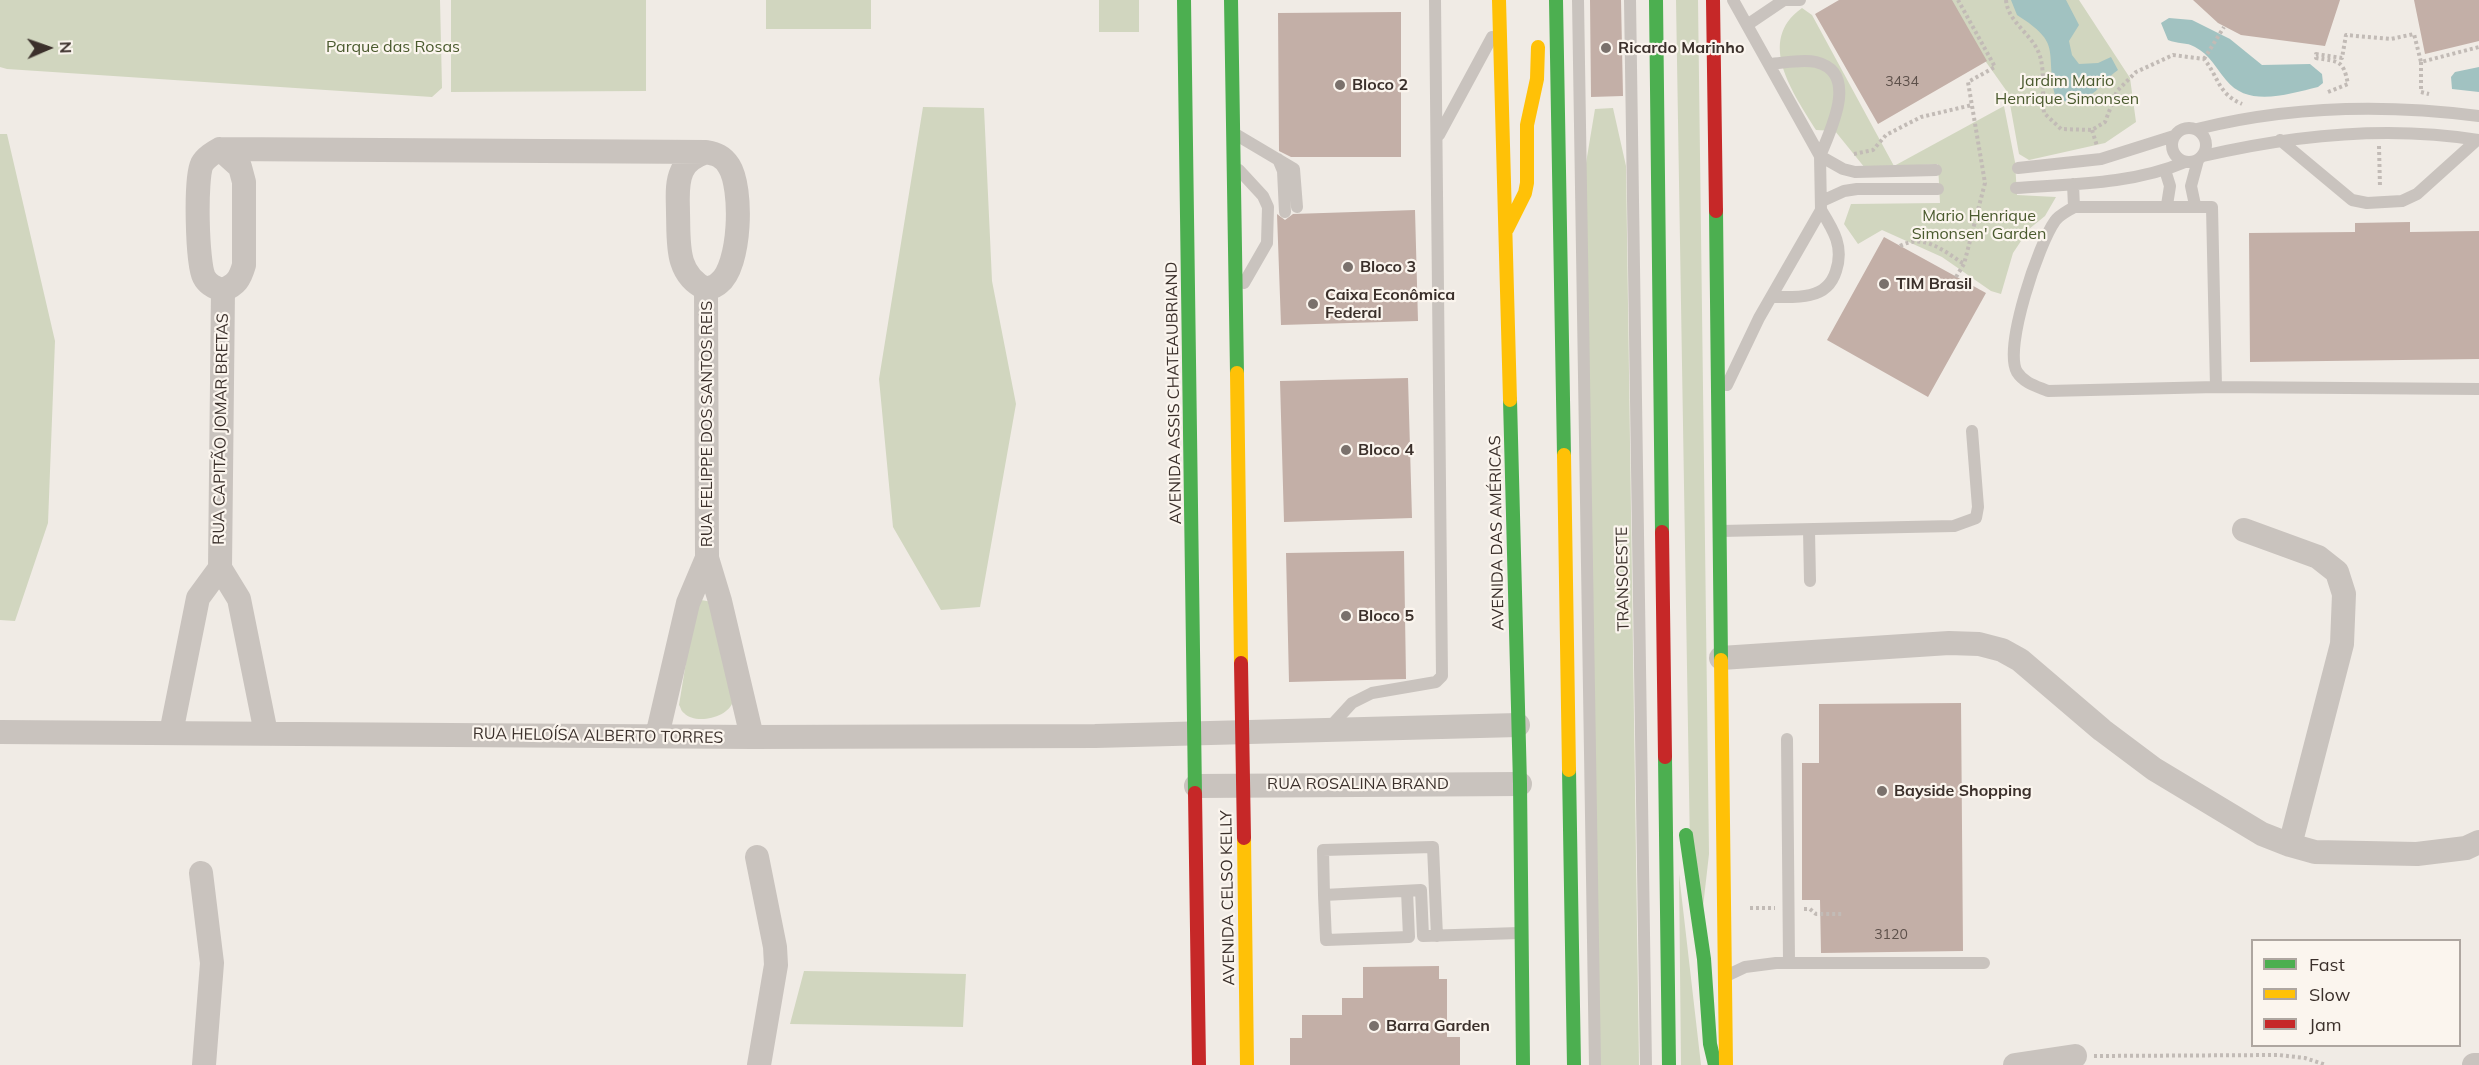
<!DOCTYPE html>
<html>
<head>
<meta charset="utf-8">
<style>
	body { margin:0 }
	#map { position:relative; width:2479px; height:1065px; overflow:hidden; background:#f0ebe5; font-family:Mulish,sans-serif }
	canvas { display:block }
	.legend { position:absolute; left:2251px; top:939px; width:210px; height:108px; box-sizing:border-box; background:#fbf5ee; border:2px solid #aea6a0; margin:0; padding:8px 10px; list-style:none; font-size:18px; color:#3b302b }
	.legend li { display:flex; align-items:center; gap:12px; height:30px }
	.legend b { width:30px; border:2px solid #aea6a0 }
	.north { position:absolute; left:18px; top:18px; width:60px; height:60px; -webkit-text-stroke:4px #fbf5ee; paint-order:stroke; rotate:88deg; font-size:16px; font-weight:700; line-height:24px; text-align:center; color:#3b302b }
	.north::after { content:''; display:block; margin:auto; width:21px; height:27px; background:#3b302b; clip-path:polygon(50% 0,100% 100%,50% 72%,0 100%) }
</style>
</head>
<body>
<div id="map">
<canvas width="2479" height="1065"></canvas>
<ul class="legend">
<li><b style="height:8px;background:#4caf50"></b>Fast</li>
<li><b style="height:8px;background:#ffc107"></b>Slow</li>
<li><b style="height:8px;background:#c62828"></b>Jam</li>
</ul>
<div class="north">N</div>
</div>
<script>
const ctx = document.querySelector('canvas').getContext('2d');
ctx.lineJoin = 'round';
function paint(path, color) { ctx.fillStyle = color; ctx.fill(path, 'evenodd'); }
function strokePath(path, color, width, dash) { ctx.strokeStyle = color; ctx.lineWidth = width; ctx.lineCap = dash ? 'butt' : 'round'; ctx.setLineDash(dash || []); ctx.stroke(path); }
function write(font, color, halo, rows, align = 'center') {
  ctx.font = font + ' Mulish,sans-serif'; ctx.lineWidth = 4.5; ctx.setLineDash([]); ctx.textBaseline = 'middle'; ctx.strokeStyle = halo; ctx.fillStyle = color; for (const [text, x, y, turn = 0] of rows) {
    ctx.save(); ctx.translate(x, y); ctx.rotate((+turn || 0) * Math.PI / 180); ctx.textAlign = isNaN(turn) ? turn : align; if (halo) ctx.strokeText(text, 0, 0); ctx.fillText(text, 0, 0); ctx.restore();
  }
}
const green = new Path2D(`
	M0 0H440L442 88 432 97 7 69 0 67Z
	M451 0H646V91L451 92Z
	M766 0H871V29H766Z
	M1099 0H1139V32H1099Z
	M1676 0H1698L1709 854 1702 916 1690 849Z
	M1942 0H2079L2130 78 2136 122 2105 143 2029 160 2019 154 2008 93Z
	M1802 8 1812 15 1894 166 2004 106 2015 162 2017 195 2056 197 2045 216 2029 229 2013 253 2001 294 1991 291 1942 257 1882 230 1858 244 1844 224 1851 204 1940 203 1938 164 1865 168 1835 131 1816 130C1794 94 1755 41 1802 8Z
	M923 107 984 108 992 281 1016 404 980 607 941 610 893 527 879 379Z
	M1613 108 1626 166 1639 1065H1599L1584 175 1595 109Z
	M0 134H7L55 341 48 523 15 621 0 620Z
	M701 600 712 602 733 701C729 718 695 725 684 713 681 711 681 708 679 705L695 607Z
	M1679 874 1701 1065H1681Z
	M804 971 966 974 963 1027 790 1024Z`);
const water = new Path2D(`
	M2011 0H2066L2079 25 2069 41 2072 55 2079 64 2098 63 2111 57 2118 70C2095 87 2099 98 2066 102L2055 95C2045 50 2063 44 2017 15Z
	M2169 18 2192 20 2230 39 2262 65 2310 64 2322 74 2323 83 2318 87C2288 94 2248 108 2226 80 2216 68 2210 55 2195 47 2187 42 2177 44 2168 40L2161 23Z
	M2479 67V92L2452 89 2451 77 2455 72Z`);
const building = new Path2D(`
	M1590 0H1621L1623 96 1591 97Z
	M1839 0H1952L1987 61 1878 124 1815 14Z
	M2193 0H2340L2325 46 2241 35 2218 23Z
	M2414 0H2479V41L2425 54Z
	M1401 12V157H1291L1279 151 1278 13Z
	M1415 210 1418 321 1281 325 1277 214 1285 220 1293 214Z
	M2410 222V232L2479 231V359L2250 362 2249 233 2355 232V223Z
	M1884 237 1986 293 1928 397 1827 340Z
	M1408 378 1412 518 1284 522 1280 381Z
	M1404 551 1406 679 1289 682 1286 553Z
	M1961 703 1963 951 1821 953 1820 900H1802V763H1819V704Z
	M1439 966V979H1447V1037H1460V1065H1290V1038H1302V1015H1342V998H1363V967Z`);
const path = new Path2D(`
	M2006 0C2008 23 2033 34 2040 56 2045 73 2042 95 2044 113L2061 129 2092 130 2105 122 2117 91 2136 72 2173 55 2204 59C2219 77 2217 93 2242 104
	M2204 59 2224 27
	M2421 62V92L2429 94
	M2328 92 2348 84C2343 59 2339 62 2316 58V54L2342 58 2346 35 2391 39 2414 34 2421 62 2479 47
	M2092 130 2097 146
	M2379 146 2380 187
	M1854 154 1873 150 1886 135 1921 117 1972 105
	M1900 246C1924 233 1944 251 1964 264
	M1956 277 1964 264 1985 183 1968 82 1995 67 1958 0
	M1750 908H1775
	M1804 909H1810L1816 914H1843
	M2094 1056 2279 1055 2305 1058 2326 1065`);
const lane = new Path2D(`
	M1578 0 1595 1065
	M1630 0 1646 1065
	M1784 0H1800
	M1747 25 1784 0
	M1769 64C1784 63 1802 59 1816 62 1860 73 1830 131 1820 156
	M2172 145a17 17 0 1 1 34 0a17 17 0 1 1-34 0Z
	M2197 129C2289 106 2385 104 2479 116
	M1235 134 1294 169 1297 207
	M1439 135 1492 37
	M2280 140 2352 200 2367 203 2402 201 2417 194 2477 140
	M1820 156 1843 169 1855 172 1936 170
	M2203 156C2293 135 2387 125 2479 140
	M1278 159 1283 171 1285 212
	M2018 168 2101 159 2174 136
	M1239 170 1263 196 1268 207 1267 243 1244 283
	M2165 170 2170 186 2167 205
	M2073 184 2074 207
	M2016 188C2072 184 2134 184 2185 162
	M1822 201 1844 191 1857 189H1938
	M2195 205 2191 186 2198 160
	M1772 297C1784 297 1798 298 1810 295 1824 292 1832 284 1836 271 1844 247 1834 231 1821 210
	M1727 385 1759 318 1821 210 1820 156 1733 0
	M2216 387 2212 207H2074C2068 211 2059 215 2055 221 2039 243 2003 348 2017 372 2024 383 2036 386 2048 391L2216 387 2479 389
	M1809 530 1810 581
	M1721 531 1954 526 1976 518 1978 507 1972 431
	M1329 728 1352 703 1372 693 1436 682 1442 676 1435 0
	M1787 739 1789 962
	M1324 895 1326 940 1409 937 1407 891
	M1437 936 1433 847 1323 850 1324 895 1421 890 1423 936 1519 933
	M1726 976 1745 967 1776 963H1984`);
const street = new Path2D(`
	M220 149 240 167 244 182V265C240 279 236 285 223 290 215 288 208 285 204 277 197 263 195 178 202 164 206 157 213 153 220 149L706 152C716 154 723 156 729 166 743 188 741 266 719 283 716 286 710 288 706 289
	M706 152C695 156 686 161 682 171 676 184 678 199 678 213 679 243 675 274 706 289
	M706 289 707 558 720 601 752 737
	M2244 530 2318 557 2337 572 2344 594 2342 644 2290 845
	M220 568 239 599 266 733
	M1721 658 1949 643 1979 644 2002 650 2020 660 2102 730 2154 769 2262 834 2290 845 2315 852 2417 854 2466 848 2479 842
	M0 732 752 737 1095 736 1518 725
	M171 733 198 598 220 568 223 290
	M657 736 688 603 707 558
	M1196 786 1520 784
	M757 857 775 947 776 965 759 1065
	M201 873 212 963 204 1065
	M2015 1065 2075 1056
	M2474 1065H2479`);
const fast = new Path2D(`
	M1184 0 1195 793
	M1231 0 1237 373
	M1556 0 1564 455
	M1656 0 1662 532
	M1716 211 1721 660
	M1510 400 1520 784 1523 1065
	M1665 757 1669 1065
	M1569 770 1574 1065
	M1686 835 1704 959 1710 1044 1715 1065`);
const slow = new Path2D(`
	M1499 0 1510 400
	M1507 229 1525 193 1527 183V125L1537 79 1538 47
	M1237 373 1241 663
	M1564 455 1569 770
	M1721 660 1726 1065
	M1244 838 1247 1065`);
const jam = new Path2D(`
	M1713 0 1716 211
	M1662 532 1665 757
	M1241 663 1244 838
	M1195 793 1199 1065`);
const markers = [
	[1606,48,6,"#7a716c"],
	[1340,85,6,"#7a716c"],
	[1348,267,6,"#7a716c"],
	[1884,284,6,"#7a716c"],
	[1313,304,6,"#7a716c"],
	[1346,450,6,"#7a716c"],
	[1346,616,6,"#7a716c"],
	[1882,791,6,"#7a716c"],
	[1374,1026,6,"#7a716c"]
];
const numberNames = [
	["3434",1902,82],
	["3120",1891,935]
];
const parkNames = [
	["Parque das Rosas",393,47],
	["Jardim Mario",2067,81],
	["Henrique Simonsen",2067,99],
	["Mario Henrique",1979,216],
	["Simonsen' Garden",1979,234]
];
const poiNames = [
	["Ricardo Marinho",1618,48],
	["Bloco 2",1352,85],
	["Bloco 3",1360,267],
	["TIM Brasil",1896,284],
	["Caixa Econômica",1325,295],
	["Federal",1325,313],
	["Bloco 4",1358,450],
	["Bloco 5",1358,616],
	["Bayside Shopping",1894,791],
	["Barra Garden",1386,1026]
];
const streetNames = [
	["AVENIDA ASSIS CHATEAUBRIAND",1174,393,-91],
	["RUA FELIPPE DOS SANTOS REIS",707,424,-90],
	["RUA CAPITÃO JOMAR BRETAS",221,429,-89],
	["AVENIDA DAS AMÉRICAS",1497,533,-91],
	["TRANSOESTE",1623,579,-91],
	["RUA HELOÍSA ALBERTO TORRES",598,736,1],
	["RUA ROSALINA BRAND",1358,784],
	["AVENIDA CELSO KELLY",1228,898,-91]
];
paint(green, '#d1d6bf');
paint(water, '#a1c2c1');
paint(building, '#c3afa7');
strokePath(path, '#c2bbb6', 4, [3, 3]);
strokePath(lane, '#c9c3be', 12);
strokePath(street, '#c9c3be', 24);
strokePath(fast, '#4caf50', 14);
strokePath(slow, '#ffc107', 14);
strokePath(jam, '#c62828', 14);
for (const [x, y, r, color] of markers) { const dot = new Path2D(); dot.arc(x, y, r, 0, 2 * Math.PI); ctx.fillStyle = color; ctx.fill(dot); strokePath(dot, '#fbf5ee', 2); }
write('14px', '#5d504a', null, numberNames);
write('16px', '#4a5a2e', '#fbf5ee', parkNames);
write('bold 16px', '#3b302b', '#fbf5ee', poiNames, 'left');
write('16px', '#3b302b', '#fbf5ee', streetNames);
</script>
</body>
</html>
